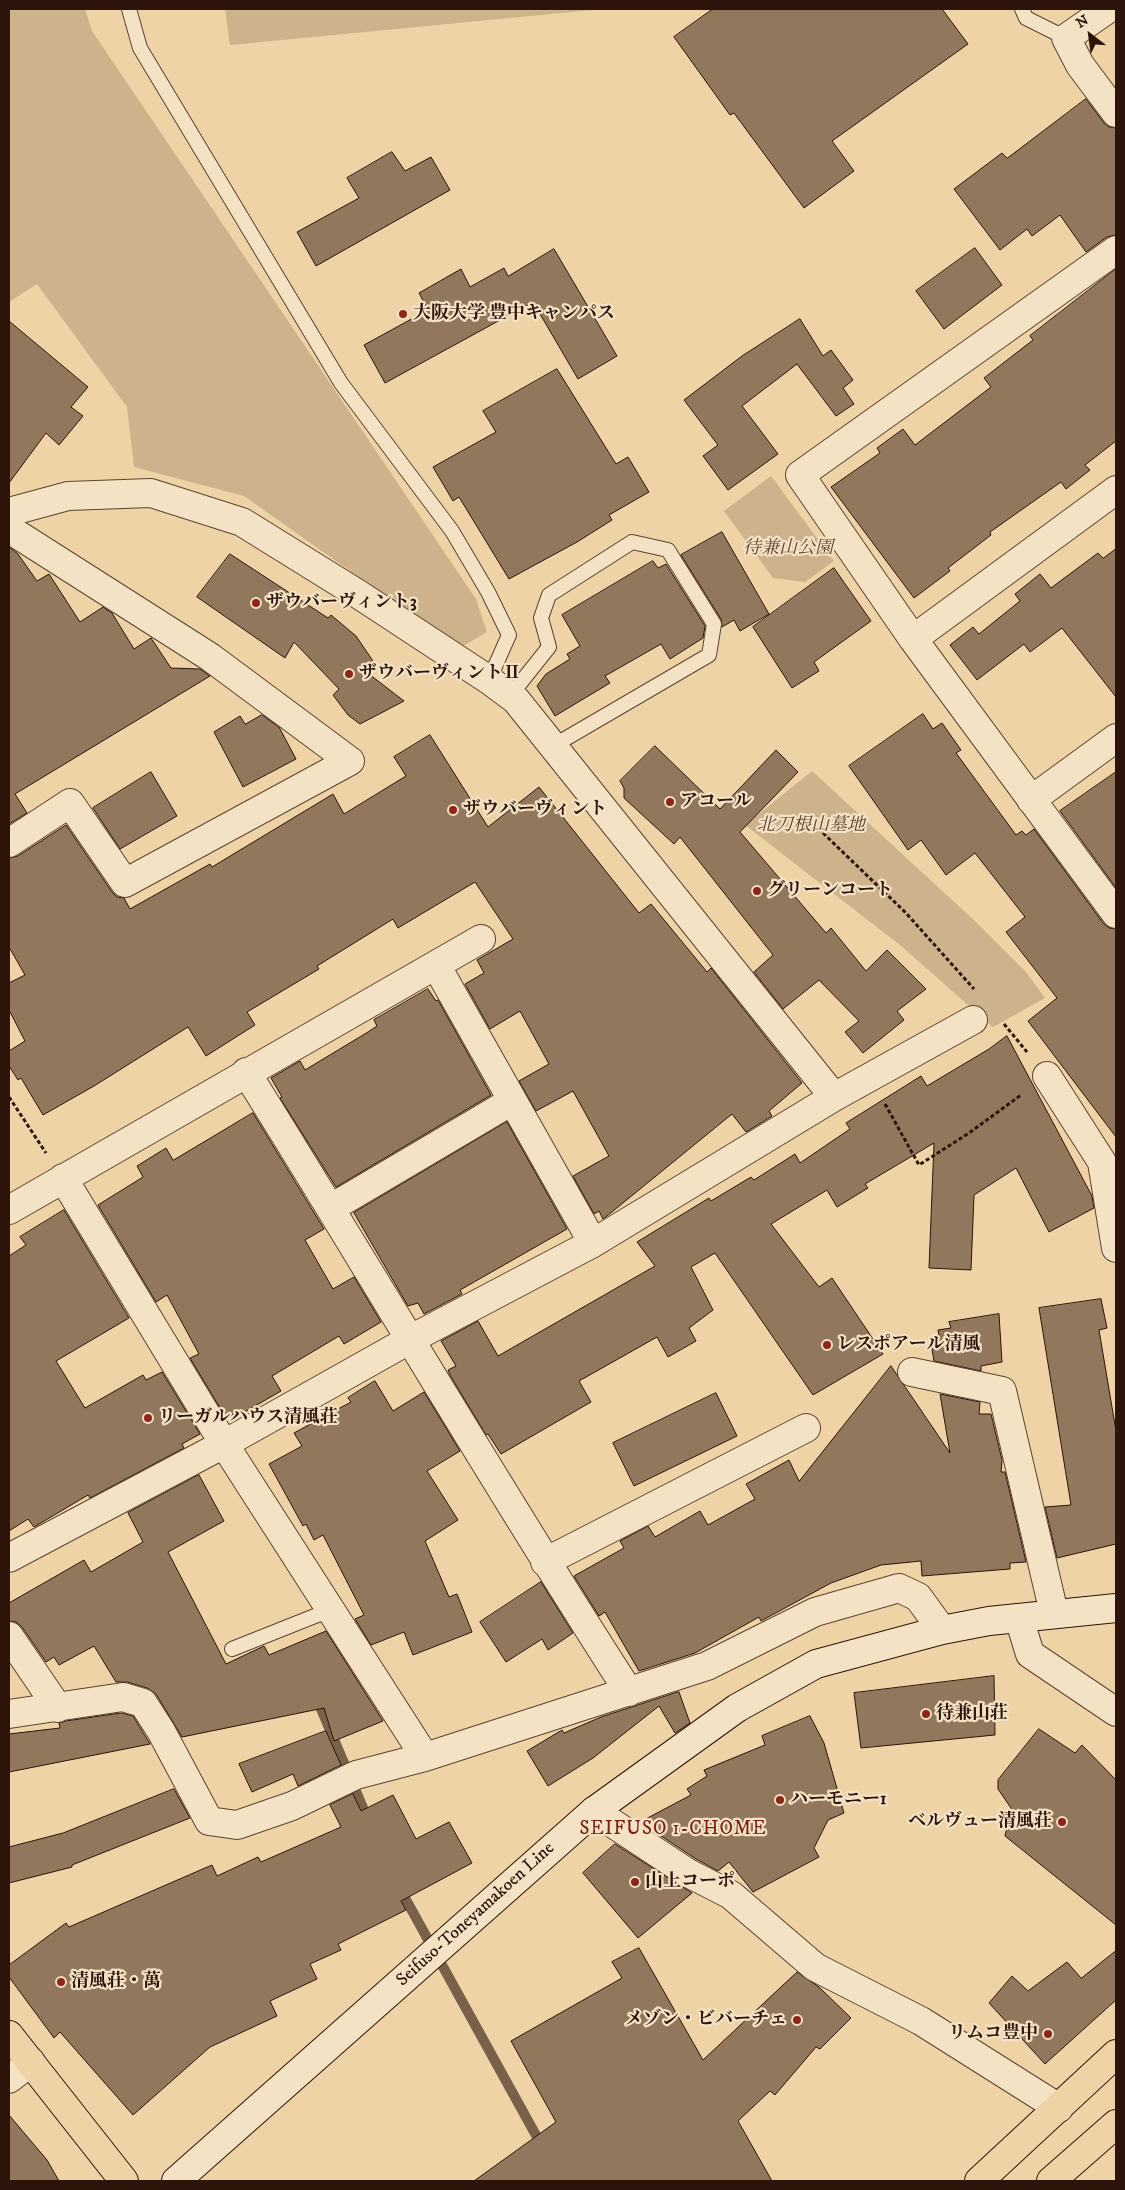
<!DOCTYPE html>
<html>
<head>
<meta charset="utf-8">
<style>
	body { margin:0 }
	#map { position:relative; width:1125px; height:2190px; overflow:hidden; background:#edd3a5; font-family:"IM FELL DW Pica",serif }
	canvas { display:block }
	.frame { position:absolute; inset:0; border:10px solid #2d140b; pointer-events:none }
	.north { position:absolute; left:1065px; top:10px; width:50px; height:50px; -webkit-text-stroke:4px #f3e2c4; paint-order:stroke; rotate:330deg; font-size:14px; font-weight:700; line-height:20px; text-align:center; color:#2d140b }
	.north::after { content:''; display:block; margin:auto; width:18px; height:22px; background:#2d140b; clip-path:polygon(50% 0,100% 100%,50% 72%,0 100%) }
</style>
</head>
<body>
<div id="map">
<canvas width="1125" height="2190"></canvas>
<div class="frame"></div>
<div class="north">N</div>
</div>
<script>
const ctx = document.querySelector('canvas').getContext('2d');
ctx.lineJoin = 'round';
function paint(path, color) { ctx.fillStyle = color; ctx.fill(path, 'evenodd'); }
function strokePath(path, color, width, dash) { ctx.strokeStyle = color; ctx.lineWidth = width; ctx.lineCap = dash ? 'butt' : 'round'; ctx.setLineDash(dash || []); ctx.stroke(path); }
function write(font, color, halo, rows, align = 'center') {
  ctx.font = font + ' "IM FELL DW Pica","Noto Serif JP",serif'; ctx.lineWidth = 4.5; ctx.setLineDash([]); ctx.textBaseline = 'middle'; ctx.strokeStyle = halo; ctx.fillStyle = color; for (const [text, x, y, turn = 0] of rows) {
    ctx.save(); ctx.translate(x, y); ctx.rotate((+turn || 0) * Math.PI / 180); ctx.textAlign = isNaN(turn) ? turn : align; if (halo) ctx.strokeText(text, 0, 0); ctx.fillText(text, 0, 0); ctx.restore();
  }
}
const green = new Path2D(`
	M9 9H85L92 31 476 599 487 632 463 646 432 629 244 496 134 467 127 407 37 284 9 302Z
	M225 9H603L230 45Z
	M771 476 834 561 805 582 773 578 724 511Z
	M812 771 976 922 1026 972 1045 998 993 1027 900 945 745 825Z`);
const stream = new Path2D(`
	M316 1697 369 1822
	M399 1887 543 2148`);
const building = new Path2D(`
	M713 9H942L968 44 832 141 854 171 804 208 734 113 730 115 674 37Z
	M1086 99 1104 123 1109 127 1116 128V235L1107 237 1086 252 1060 215 1032 236 1027 229 1000 250 954 189 1002 153 1007 158Z
	M392 152 405 171 431 157 450 190 316 266 297 232 359 198 347 178Z
	M975 248 1002 285 944 329 916 291Z
	M554 249 617 356 578 379 533 302 385 383 364 345 428 310 419 293 461 269 470 287 504 268 508 276Z
	M1116 269V441L1085 465 1090 470 1066 489 1061 482 990 532 991 535 948 568 950 571 914 598 831 487 880 453 877 448 903 429 915 445 991 387 984 378 1033 340 1030 336Z
	M800 319 823 356 831 350 853 380 843 388 854 404 836 416 797 364 742 406 778 454 728 490 703 456 718 445 684 400 742 356Z
	M9 321 88 387 71 407 83 416 59 445 46 433 9 483Z
	M557 369 616 464 628 457 649 492 609 515 612 520 577 542 509 579 459 497 453 501 433 467 496 432 483 411Z
	M722 532 769 614 740 631 734 620 722 627 721 619 681 555Z
	M9 547 18 554 37 581 49 574 80 622 103 607 112 613 134 649 151 638 171 668 200 669 210 676 15 794 27 813 9 824Z
	M1116 549V697L1062 628 1030 652 1024 644 977 680 950 645 973 627 979 634 1020 601 1015 594 1040 574 1051 588 1098 553 1103 558Z
	M230 554 328 618 331 615 356 636 375 664 365 671 404 701 360 724 348 715 333 695 339 689 294 642 285 658 197 597Z
	M653 561 658 568 666 564 705 626 703 638 670 659 661 644 605 676 610 683 555 716 537 686 546 674 570 659 567 654 580 646 562 615Z
	M834 568 871 621 814 662 819 671 792 688 753 627Z
	M923 714 933 729 942 723 961 750 956 753 1016 835 1022 831 1026 835 1034 829 1103 923 1109 928 1116 929V1137L1028 1021 1057 998 1006 932 1025 917 975 853 946 875 921 840 908 850 849 766Z
	M262 715 279 727 296 759 243 787 214 732 240 716 245 724Z
	M430 735 488 827 539 787 639 913 651 904 707 972 711 968 802 1083 769 1111 772 1116 746 1132 732 1114 607 1216 603 1219 599 1211 594 1214 573 1176 609 1156 573 1091 536 1111 519 1081 549 1064 520 1011 490 1029 465 984 484 973 477 960 513 939 475 882 398 928 393 919 317 966 319 969 247 1012 255 1025 206 1056 188 1027 94 1086 43 1115 21 1078 18 1080 9 1066V1051L25 1041 9 1010V983L25 975 9 947V858L18 856 66 825 112 892 117 897 124 898 130 909 210 864 212 867 333 794 344 814 406 776 394 757Z
	M655 746 720 809 776 750 798 772 740 832 826 933 831 928 866 971 887 950 926 989 897 1011 904 1020 863 1053 845 1032 859 1021 819 980 783 1009 754 972 773 955 680 837 674 844 624 798V788L620 781Z
	M151 772 177 816 120 849 93 808Z
	M1116 772V888L1060 811Z
	M428 989 436 1001 438 1000 491 1095 336 1187 280 1098 282 1097 271 1078 300 1061 305 1070 368 1032 377 1026 374 1020Z
	M1007 1036 1092 1196 1094 1208 1049 1232 1016 1168 974 1195 971 1270 929 1268 934 1143 865 1184 868 1188 837 1207 827 1190 771 1224 819 1287 832 1278 883 1354 813 1395 715 1253 691 1267 713 1310 689 1328 696 1341 668 1357 657 1337 579 1381 591 1402 501 1454 488 1434 486 1435 450 1375 448 1370 456 1366 441 1341 478 1321 498 1356 655 1266 637 1242 709 1198 711 1201 751 1177 754 1180 795 1154 800 1163 850 1129 846 1123 921 1076 927 1086 989 1049Z
	M253 1113 324 1229 305 1240 333 1289 354 1277 381 1322 344 1344 339 1336 272 1376 281 1391 236 1417 234 1414 226 1418 190 1358 199 1354 167 1295 156 1302 98 1205 143 1177 137 1166 166 1148 173 1160Z
	M507 1122 567 1229 460 1290 462 1294 424 1314 418 1303 408 1306 354 1213Z
	M64 1210 129 1318 56 1361 85 1408 143 1375 146 1380 162 1372 200 1434 182 1444 184 1448 90 1498 88 1495 34 1527 28 1519 9 1531V1256L26 1245 20 1237Z
	M1101 1299 1107 1328 1099 1330 1116 1431V1544L1057 1558 1045 1507 1071 1505 1039 1308Z
	M999 1314 1002 1362 981 1366V1371L934 1361 930 1337 939 1336 938 1330 951 1328 949 1322Z
	M891 1366 950 1453 940 1394 980 1402 979 1414H991L1002 1460 1001 1472H1005L1026 1562 1010 1563V1569L922 1576 921 1561 881 1565 831 1583 761 1621 759 1617 695 1653 639 1671 605 1612 599 1616 574 1576 624 1548 620 1541 648 1526 655 1537 700 1511 708 1525 755 1499 746 1484 789 1460 799 1481Z
	M375 1381 393 1411 424 1392 460 1451 427 1471 458 1520 425 1541 449 1597 457 1594 472 1632 413 1655 404 1632 371 1645 355 1619 364 1615 323 1535 314 1540 306 1524 303 1526 269 1464 302 1446 294 1433 351 1402 348 1398Z
	M716 1393 737 1436 634 1486 613 1443Z
	M199 1475 224 1521 168 1552 226 1664 264 1646 269 1655 326 1631 383 1721 334 1741 324 1708 182 1737 156 1694 147 1688 127 1682H116L94 1646 59 1665 54 1657 46 1662 22 1627 16 1622 9 1621V1603L84 1560 91 1572 143 1542 128 1513Z
	M541 1582 573 1633 548 1650 542 1639 506 1662 480 1622Z
	M994 1676 995 1735 861 1748 854 1693Z
	M679 1692 690 1723 675 1733 659 1706 593 1758 548 1786 527 1751 562 1730 564 1733 601 1717Z
	M122 1713 133 1716 150 1744 9 1772V1734L60 1728 59 1723 66 1721Z
	M810 1716 824 1743 844 1813 828 1820 814 1848 819 1857 753 1892 729 1862 718 1871 696 1859 640 1822 691 1795 687 1789 707 1776 704 1770 765 1745 762 1736Z
	M1039 1729 1075 1753 1082 1745 1116 1780V1925L1005 1836 1011 1808 998 1789V1780Z
	M326 1731 341 1765 298 1786 293 1774 252 1792 239 1764Z
	M174 1789 190 1818 72 1865V1867L9 1883V1847L63 1833Z
	M353 1794 361 1811 393 1795 416 1839 449 1822 472 1863 401 1901 406 1910 338 1944 341 1950 310 1964 317 1979 270 2001 277 2016 210 2047 133 2115 60 2032 54 2038 9 1977V1965L66 1923 69 1927 212 1865 217 1876 258 1857 261 1862 341 1827 330 1805Z
	M615 1844 692 1893 638 1938 583 1873Z
	M639 1948 703 2060 797 1972 819 1987 851 2018 820 2049 816 2047 775 2095 770 2091 738 2121 772 2181H474L556 2122 511 2041 622 1978 612 1962Z
	M1116 1951V2000L1045 2064 989 2003 1012 1976 1028 1991 1067 1962 1081 1978Z
	M9 2115 47 2160 59 2181H9Z`);
const path = new Path2D(`
	M823 833 906 913 974 989
	M1004 1024 1027 1052
	M9 1097 46 1153
	M885 1104 919 1165 969 1133 1021 1095`);
const lane = new Path2D(`
	M129 9 140 48 341 383 452 531 488 592 509 635 489 680
	M1022 9 1026 18 1066 38
	M510 696 549 647 541 618 549 595 632 542 668 550 714 624 709 655 553 746
	M232 1649 330 1610`);
const street = new Path2D(`
	M1108 9 1066 38 1080 65 1116 113
	M1116 250 800 475 913 639 1116 914
	M9 512 68 496 151 493 242 522 358 594 489 680 516 700 834 1097
	M9 529 210 657 350 761 125 883 70 803 9 843
	M913 639 1116 490
	M1031 800 1116 738
	M436 965 593 1243
	M246 1072C375 1278 497 1488 629 1692
	M1047 1076 1102 1162 1116 1248
	M63 1178 224 1444 425 1757
	M331 1208 512 1101
	M9 1210 481 939
	M912 1372 1002 1391 1054 1613
	M9 1558 224 1444 409 1340 593 1243 834 1097 973 1020
	M545 1562 806 1428
	M1019 1618 1030 1654 1116 1712
	M9 1636 58 1708
	M9 1714 123 1697 143 1703 161 1731 209 1821 237 1825 292 1806 356 1775 425 1757 707 1666 815 1612 899 1588 918 1597 942 1630
	M594 1811 688 1873 731 1895 815 1967 921 2021 1059 2108
	M9 2079 31 2062`);
const secondary = new Path2D(`
	M176 2181 594 1811 737 1708 816 1664 942 1630 989 1621 1116 1608`);
const primary = new Path2D(`
	M979 2181 1116 2054
	M1051 2181 1116 2124`);
const highway = new Path2D(`
	M9 2035 124 2181`);
const markers = [
	[403,314,5,"#8f2418"],
	[256,603,5,"#8f2418"],
	[349,674,5,"#8f2418"],
	[670,802,5,"#8f2418"],
	[453,810,5,"#8f2418"],
	[757,891,5,"#8f2418"],
	[827,1345,5,"#8f2418"],
	[148,1418,5,"#8f2418"],
	[926,1714,5,"#8f2418"],
	[780,1800,5,"#8f2418"],
	[1062,1822,5,"#8f2418"],
	[635,1882,5,"#8f2418"],
	[61,1982,5,"#8f2418"],
	[797,2020,5,"#8f2418"],
	[1048,2034,5,"#8f2418"]
];
const poiNames = [
	["大阪大学 豊中キャンパス",413,314],
	["ザウバーヴィント3",266,603],
	["ザウバーヴィントⅡ",359,674],
	["アコール",680,802],
	["ザウバーヴィント",463,810],
	["グリーンコート",767,891],
	["レスポアール清風",837,1345],
	["リーガルハウス清風荘",158,1418],
	["待兼山荘",936,1714],
	["ハーモニー1",790,1800],
	["ベルヴュー清風荘",1052,1822,"right"],
	["山上コーポ",645,1882],
	["清風荘・萬",71,1982],
	["メゾン・ビバーチェ",787,2020,"right"],
	["リムコ豊中",1038,2034,"right"]
];
const parkNames = [
	["待兼山公園",788,549],
	["北刀根山墓地",811,826]
];
const streetNames = [
	["Seifuso-Toneyamakoen Line",476,1915,-42]
];
const neighbourhoodNames = [
	["SEIFUSO 1-CHOME",673,1830]
];
paint(green, '#ccb38b');
strokePath(stream, '#796048', 10);
paint(building, '#91775b');
strokePath(building, '#2d140b', 1);
strokePath(lane, '#5d4432', 16);
strokePath(street, '#5d4432', 30);
strokePath(secondary, '#2d140b', 30);
strokePath(primary, '#2d140b', 30);
strokePath(highway, '#2d140b', 30);
strokePath(path, '#2d140b', 3, [4, 2.5]);
strokePath(lane, '#f3e2c4', 14);
strokePath(street, '#f3e2c4', 28);
strokePath(secondary, '#f3e2c4', 28);
strokePath(primary, '#edd3a5', 28);
strokePath(highway, '#edd3a5', 28);
for (const [x, y, r, color] of markers) { const dot = new Path2D(); dot.arc(x, y, r, 0, 2 * Math.PI); ctx.fillStyle = color; ctx.fill(dot); strokePath(dot, '#f3e2c4', 2); }
write('bold 18px', '#2d140b', '#f3e2c4', poiNames, 'left');
write('italic 18px', '#5d4431', '#f3e2c4', parkNames);
write('18px', '#2d140b', '#f3e2c4', streetNames);
ctx.letterSpacing = '1px';
write('19px', '#7a1f14', '#f3e2c4', neighbourhoodNames);
ctx.letterSpacing = '0px';
</script>
</body>
</html>
